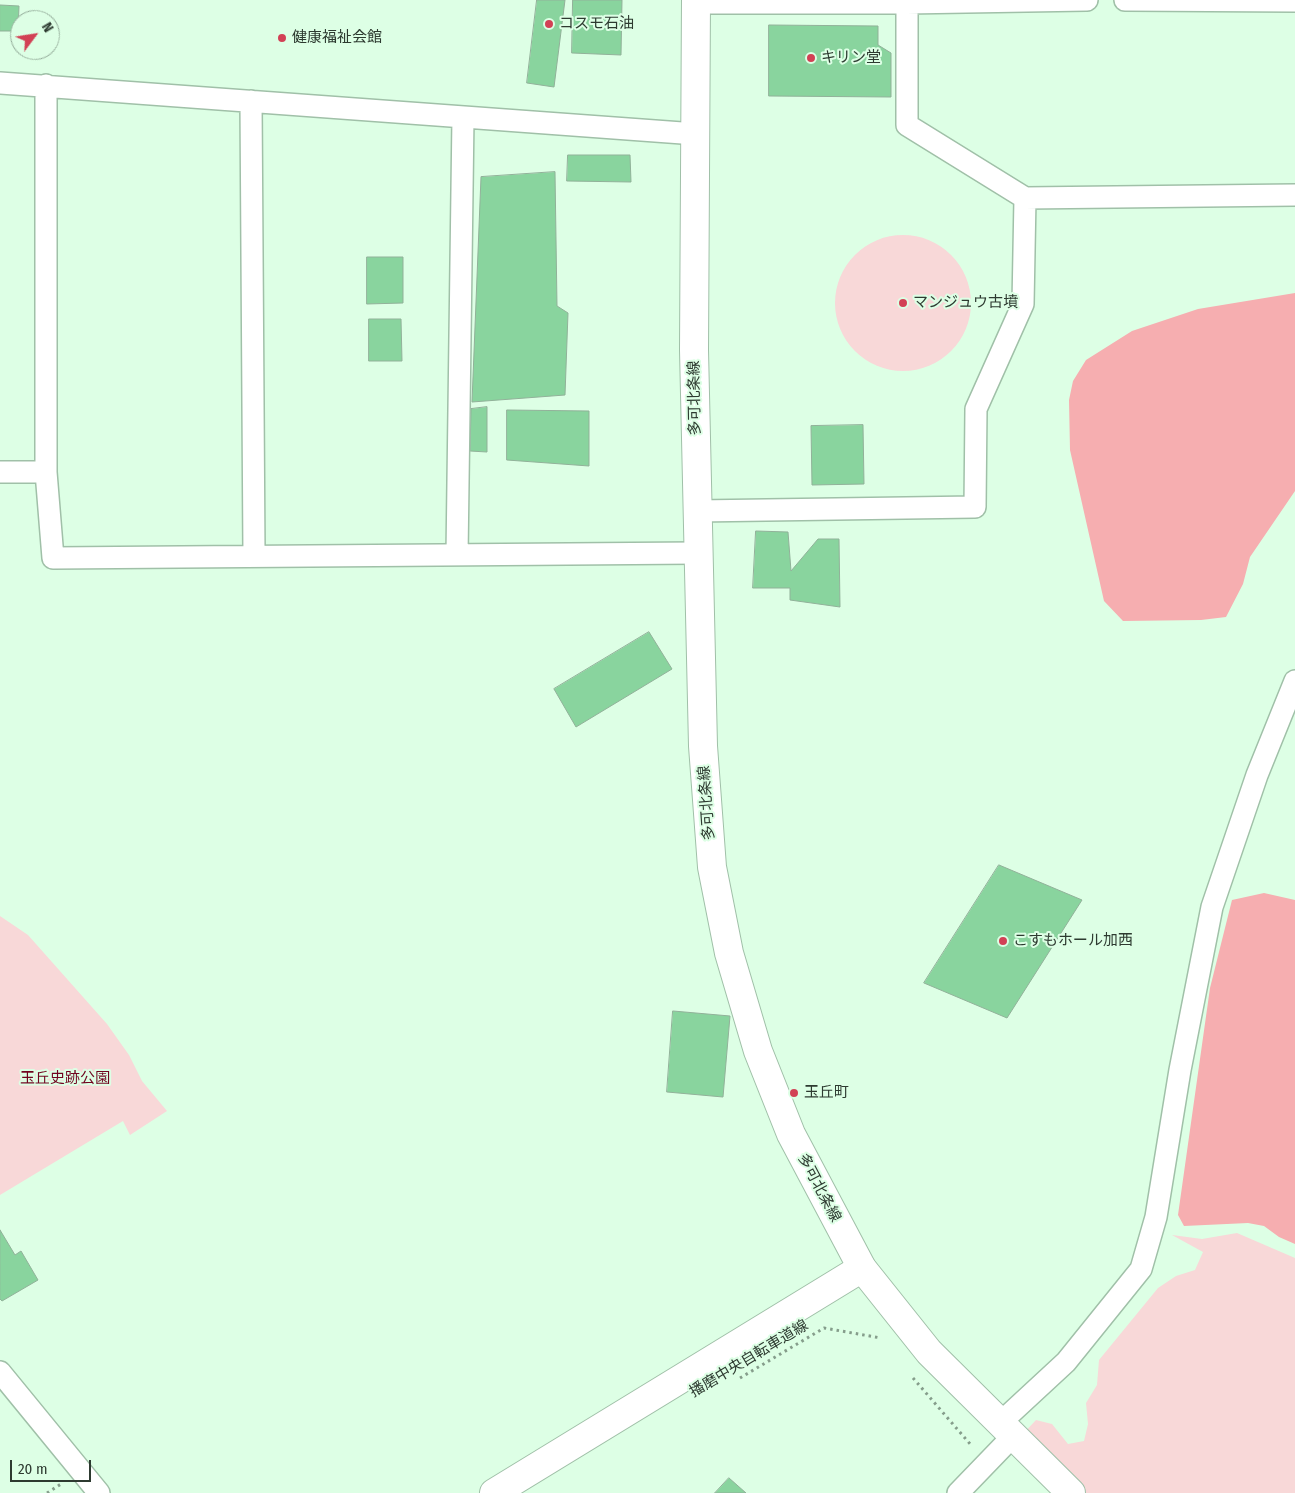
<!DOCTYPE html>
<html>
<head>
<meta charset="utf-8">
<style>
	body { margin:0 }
	#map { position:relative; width:1295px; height:1493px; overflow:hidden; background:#ddffe5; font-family:"Fira Sans Condensed",sans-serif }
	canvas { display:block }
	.north { position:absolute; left:10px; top:10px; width:50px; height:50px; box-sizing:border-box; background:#ddffe5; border:1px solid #97b09d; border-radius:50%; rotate:59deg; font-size:14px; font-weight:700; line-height:20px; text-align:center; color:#2d3a30 }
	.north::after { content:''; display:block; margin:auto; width:18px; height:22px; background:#d24155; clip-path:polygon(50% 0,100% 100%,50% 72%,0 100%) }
	.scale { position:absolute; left:10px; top:1460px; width:81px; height:22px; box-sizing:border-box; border:2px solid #2d3a30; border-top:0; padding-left:6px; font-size:15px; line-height:18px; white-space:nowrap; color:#2d3a30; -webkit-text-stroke:4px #ddffe5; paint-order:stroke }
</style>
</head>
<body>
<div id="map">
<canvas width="1295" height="1493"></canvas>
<div class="north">N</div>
<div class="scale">20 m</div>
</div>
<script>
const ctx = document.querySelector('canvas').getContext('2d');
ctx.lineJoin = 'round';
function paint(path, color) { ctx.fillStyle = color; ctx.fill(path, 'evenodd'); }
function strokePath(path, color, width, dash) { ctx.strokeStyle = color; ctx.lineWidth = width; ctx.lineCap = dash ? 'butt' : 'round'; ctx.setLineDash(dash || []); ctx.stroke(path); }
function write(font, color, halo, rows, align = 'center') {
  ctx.font = font + ' "Fira Sans Condensed","Noto Sans JP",sans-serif'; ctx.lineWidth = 4; ctx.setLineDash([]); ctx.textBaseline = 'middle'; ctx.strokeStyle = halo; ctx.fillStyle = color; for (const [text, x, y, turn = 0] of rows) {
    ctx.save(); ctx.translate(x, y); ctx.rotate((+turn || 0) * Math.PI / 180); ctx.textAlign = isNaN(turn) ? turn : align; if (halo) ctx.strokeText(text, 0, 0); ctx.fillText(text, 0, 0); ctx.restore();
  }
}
const green = new Path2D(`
	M835 303a68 68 0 1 1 136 0a68 68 0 1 1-136 0Z
	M0 916 28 935 107 1024 129 1055 142 1081 167 1111 130 1135 123 1121 0 1195Z
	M1237 1233 1295 1258V1493H1085L1020 1437 1036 1420 1052 1424 1068 1444 1084 1441 1088 1424 1086 1403 1097 1385 1099 1360 1158 1288 1176 1276 1195 1270 1203 1252 1172 1235 1202 1239Z`);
const water = new Path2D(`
	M1295 293V491L1250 557 1243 584 1226 617 1201 620 1123 621 1104 601 1070 450 1069 400 1073 381 1086 360 1132 331 1198 309Z
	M1264 893 1295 900V1244L1279 1237 1264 1226 1248 1223 1184 1226 1178 1215 1210 988 1232 900Z`);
const building = new Path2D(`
	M537 0H565L554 87 527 83Z
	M573 0H622L621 55 572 53Z
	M0 5 19 6 18 31H0Z
	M769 25 878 26V45L891 53V97L769 96Z
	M568 155H630L631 182 567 181Z
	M555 172 557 306 568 313 565 395 472 402 481 177Z
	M367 257H403V303L367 304Z
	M369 319H401L402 361H369Z
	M487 407V452L470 451 471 409Z
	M507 410 589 411V466L507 460Z
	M863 425 864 484 812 485 811 426Z
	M756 531 788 532 791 571 818 539H839L840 607 790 600V588H753Z
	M649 632 672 669 576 727 554 689Z
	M999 865 1082 900 1007 1018 924 983Z
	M673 1011 730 1016 723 1097 667 1092Z
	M0 1230 15 1255 21 1251 38 1280 2 1301 0 1299Z
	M729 1478 746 1493H715Z`);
const path = new Path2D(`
	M740 1378 824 1328 881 1338
	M913 1378 971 1445
	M47 1493 61 1484`);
const minor = new Path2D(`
	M907 0V125L1025 198 1295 195
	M1125 0 1295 1
	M696 3H907L1087 0
	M0 83 696 134
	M46 85V472L53 558 697 553
	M251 101 254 556
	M0 472H46
	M697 511 975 507 976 409 1023 304 1025 198
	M457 555 463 117
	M0 1372 99 1493
	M999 1424 1066 1362 1141 1269 1156 1217 1180 1070 1212 907 1257 775 1295 681
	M958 1493 1013 1436`);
const tertiary = new Path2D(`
	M494 1493 862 1268`);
const primary = new Path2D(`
	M696 0 694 350 703 746 712 867 729 953 758 1051 791 1134 862 1268 929 1352 1071 1493`);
const markers = [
	[549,24,5,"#d24155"],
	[282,38,5,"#d24155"],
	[811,58,5,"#d24155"],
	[903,303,5,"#d24155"],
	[1003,941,5,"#d24155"],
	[794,1093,5,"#d24155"]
];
const poiNames = [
	["コスモ石油",559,24],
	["健康福祉会館",292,38],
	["キリン堂",821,58],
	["マンジュウ古墳",913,303],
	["こすもホール加西",1013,941],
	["玉丘町",804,1093]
];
const streetNames = [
	["多可北条線",695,398,-91],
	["多可北条線",707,803,-94],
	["多可北条線",819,1188,62],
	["播磨中央自転車道線",749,1359,-31]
];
const parkNames = [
	["玉丘史跡公園",65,1079]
];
paint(green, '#f8d8d8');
paint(water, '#f6aeb0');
paint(building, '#89d49e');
strokePath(building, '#91b199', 1);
strokePath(minor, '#a0c0a8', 24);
strokePath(tertiary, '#a0c0a8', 30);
strokePath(primary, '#a0c0a8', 30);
strokePath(path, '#859d8b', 3, [2.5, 4]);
strokePath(minor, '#fff', 21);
strokePath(tertiary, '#fff', 28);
strokePath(primary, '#fff', 28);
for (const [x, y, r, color] of markers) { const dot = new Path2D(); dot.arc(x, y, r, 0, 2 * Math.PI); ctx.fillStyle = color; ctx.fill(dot); strokePath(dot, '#ddffe5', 2); }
write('15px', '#2d3a30', '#ddffe5', poiNames, 'left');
write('15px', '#2d3a30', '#ddffe5', streetNames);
write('15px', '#71041f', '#ddffe5', parkNames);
</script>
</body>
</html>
